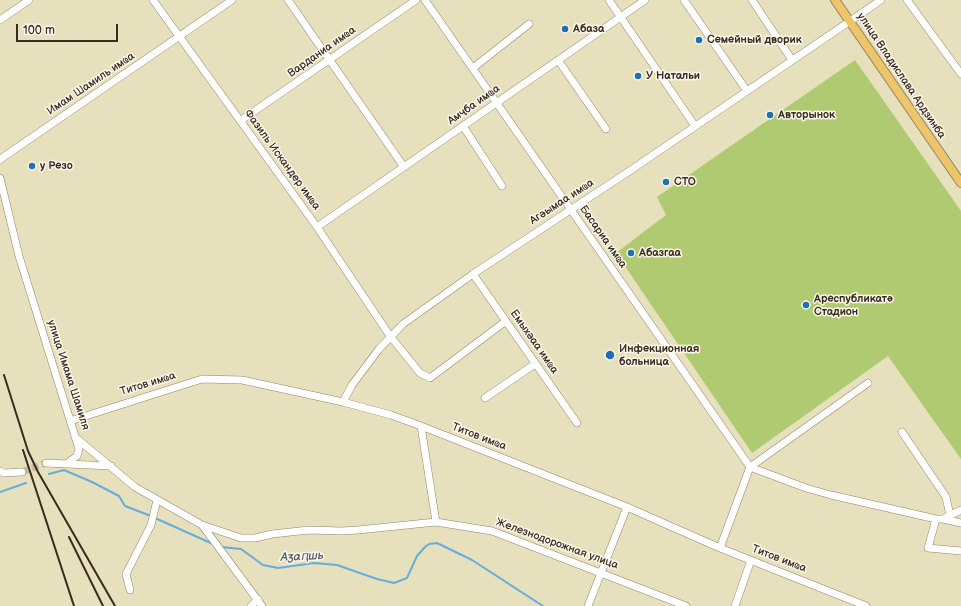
<!DOCTYPE html>
<html>
<head>
<meta charset="utf-8">
<style>
	body { margin:0 }
	#map { position:relative; width:961px; height:606px; overflow:hidden; background:#e6e0bc; font-family:"Balsamiq Sans",sans-serif }
	canvas { display:block }
	.scale { position:absolute; left:16px; top:24px; width:102px; height:18px; box-sizing:border-box; border:2px solid #3b2a1e; border-top:0; padding-left:5px; font-size:12px; line-height:14px; white-space:nowrap; color:#3b2a1e; -webkit-text-stroke:3px #fbf7ec; paint-order:stroke }
</style>
</head>
<body>
<div id="map">
<canvas width="961" height="606"></canvas>
<div class="scale">100 m</div>
</div>
<script>
const ctx = document.querySelector('canvas').getContext('2d');
ctx.lineJoin = 'round';
function paint(path, color) { ctx.fillStyle = color; ctx.fill(path, 'evenodd'); }
function strokePath(path, color, width, dash) { ctx.strokeStyle = color; ctx.lineWidth = width; ctx.lineCap = dash ? 'butt' : 'round'; ctx.setLineDash(dash || []); ctx.stroke(path); }
function write(font, color, halo, rows, align = 'center') {
  ctx.font = font + ' "Balsamiq Sans",sans-serif'; ctx.lineWidth = 3; ctx.setLineDash([]); ctx.textBaseline = 'middle'; ctx.strokeStyle = halo; ctx.fillStyle = color; for (const [text, x, y, turn = 0] of rows) {
    ctx.save(); ctx.translate(x, y); ctx.rotate((+turn || 0) * Math.PI / 180); ctx.textAlign = isNaN(turn) ? turn : align; if (halo) ctx.strokeText(text, 0, 0); ctx.fillText(text, 0, 0); ctx.restore();
  }
}
const green = new Path2D(`
	M855 60 961 211V459L888 356 752 453 616 253 666 215 657 197Z`);
const stream = new Path2D(`
	M49 474 64 470 92 482 119 496 125 506 151 516
	M0 492 26 483
	M155 518 213 544
	M221 547 241 549 263 565 278 568 314 563 337 565 377 579 394 583 407 578 417 556 425 547 429 544 437 543 472 560 543 606`);
const minorTunnel = new Path2D(`
	M22 472 46 463`);
const minor = new Path2D(`
	M153 0 317 227 390 336 420 373 430 378 506 321
	M288 0 404 167
	M425 0 750 467
	M609 0 695 126
	M684 0 747 91
	M752 0 792 60
	M907 0 961 74
	M0 20 29 0
	M558 60 606 129
	M473 68 529 24
	M240 121 416 0
	M463 126 502 186
	M0 160 2 158 232 0
	M0 178 19 256 79 449 77 456 66 464
	M317 227 645 0
	M473 274 577 423
	M485 398 535 364
	M343 402 352 385 379 349 403 324 473 274 628 172 881 0
	M70 421 202 379 242 380 343 402 391 415 421 426 627 507 720 548 866 606
	M421 426 436 522
	M902 432 946 497 950 516
	M75 437 135 487 202 525 262 606
	M46 463 111 466
	M750 467 806 488 831 495 936 519H943L961 510
	M0 471 4 473 22 472
	M936 519 928 548 961 551
	M943 519 961 523
	M202 525 241 538H255L272 534 309 530 342 531 358 530 436 522 492 531 686 606
	M720 548 750 467 868 383
	M130 590 126 574 151 525 157 500
	M251 606 258 599
	M588 606 627 507
	M735 606 751 560`);
const major = new Path2D(`
	M835 0 961 183`);
const rail = new Path2D(`
	M4 375 28 451 38 472 115 606
	M23 450 74 606
	M69 537 103 606`);
const markers = [
	[565,29,4,"#1f6fb2"],
	[699,40,4,"#1f6fb2"],
	[638,76,4,"#1f6fb2"],
	[770,115,4,"#1f6fb2"],
	[32,166,4,"#1f6fb2"],
	[666,182,4,"#1f6fb2"],
	[631,253,4,"#1f6fb2"],
	[806,305,4,"#1f6fb2"],
	[610,355,5,"#1f6fb2"]
];
const poiNames = [
	["Абаза",573,29],
	["Семейный дворик",707,40],
	["У Натальи",646,76],
	["Авторынок",778,115],
	["у Резо",40,166],
	["СТО",674,182],
	["Абазгаа",639,253],
	["Ареспубликатә",814,299],
	["Стадион",814,312],
	["Инфекционная",619,349],
	["больница",619,362]
];
const streetNames = [
	["Варданиа имҩа",322,52,-35],
	["улица Владислава Ардзинба",901,76,56],
	["Имам Шамиль имҩа",91,84,-34],
	["Амҷба имҩа",474,105,-35],
	["Фазиль Искандер имҩа",282,160,54],
	["Агәымаа имҩа",562,202,-33],
	["Басариа имҩа",603,237,55],
	["Емыхәаа имҩа",534,342,55],
	["улица Имама Шамиля",68,375,72],
	["Титов имҩа",148,384,-17],
	["Титов имҩа",479,437,21],
	["Железнодорожная улица",557,544,20],
	["Титов имҩа",779,559,21]
];
const waterNames = [
	["Аӡаԥшь",302,557,-3]
];
paint(green, '#afca70');
strokePath(stream, '#68acdd', 2);
strokePath(minorTunnel, '#c4bc9c', 7, [7, 3.5]);
strokePath(minor, '#90856d', 8);
strokePath(major, '#90856d', 10);
strokePath(minor, '#fff', 7);
strokePath(major, '#eec569', 8);
strokePath(rail, '#3b2a1e', 2);
for (const [x, y, r, color] of markers) { const dot = new Path2D(); dot.arc(x, y, r, 0, 2 * Math.PI); ctx.fillStyle = color; ctx.fill(dot); strokePath(dot, '#fbf7ec', 1.5); }
write('bold 11px', '#3b2a1e', '#fbf7ec', poiNames, 'left');
write('11px', '#3b2a1e', '#fbf7ec', streetNames);
write('italic 12px', '#4b5861', '#fbf7ec', waterNames);
</script>
</body>
</html>
